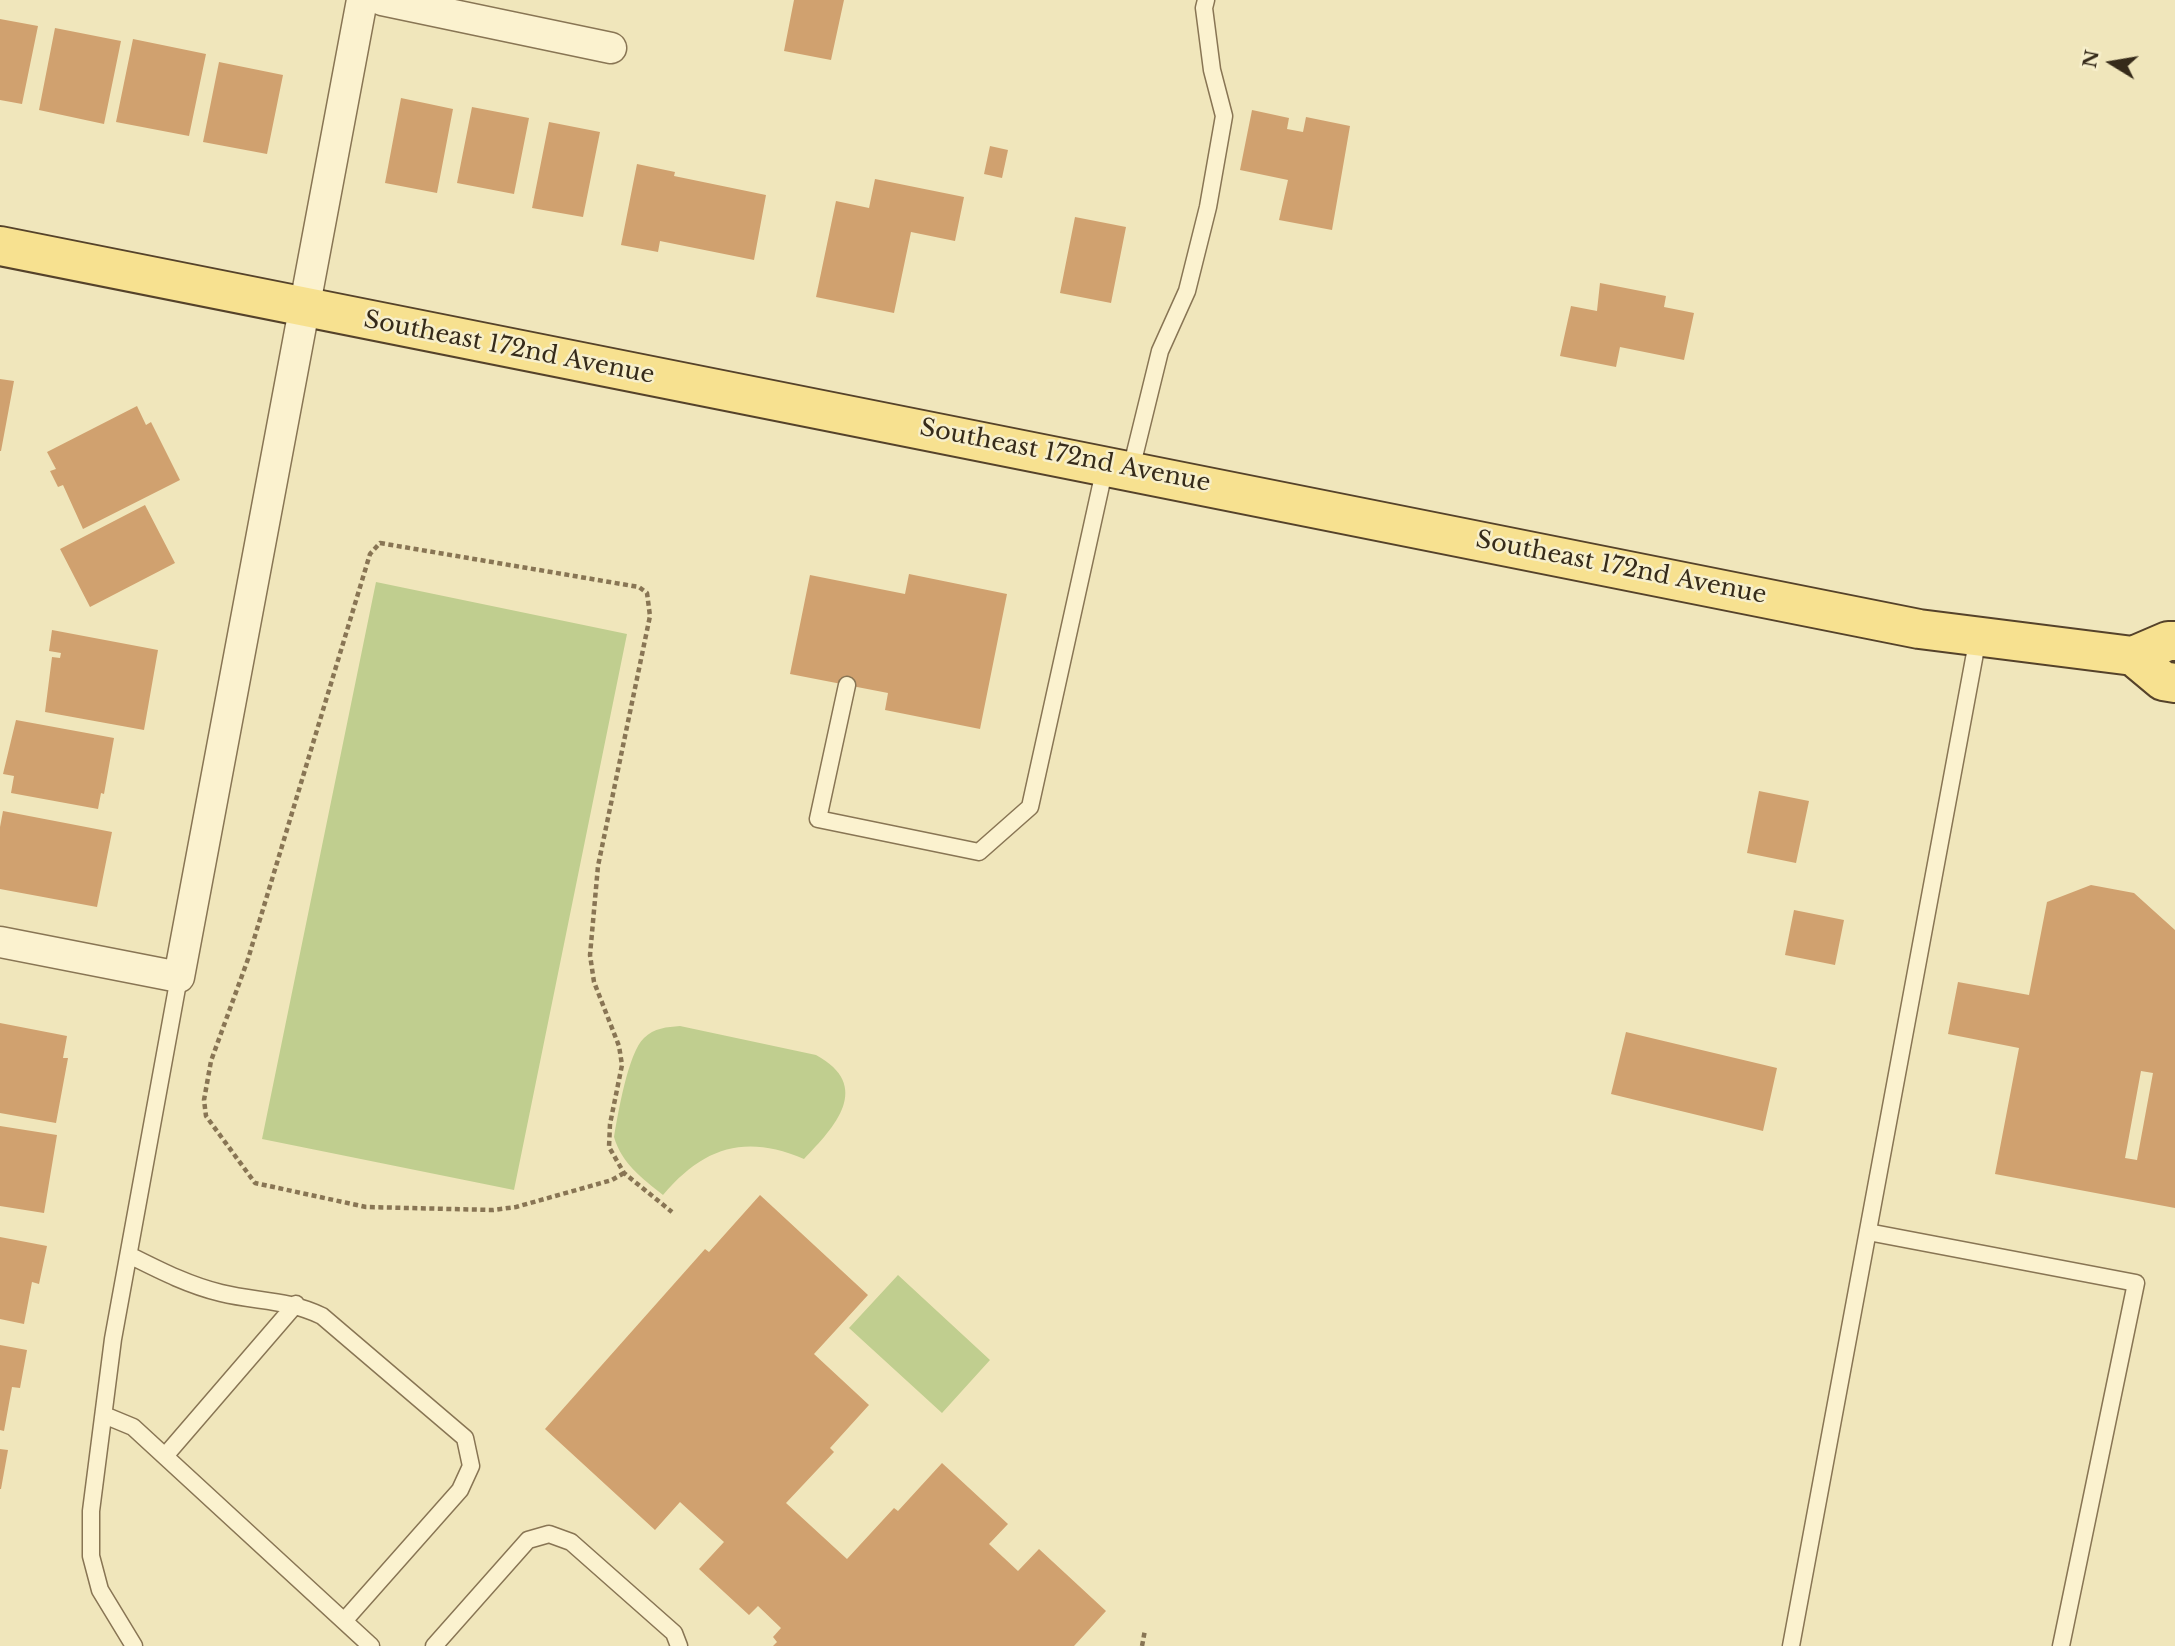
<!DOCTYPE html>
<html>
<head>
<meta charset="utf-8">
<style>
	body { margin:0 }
	#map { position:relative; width:2175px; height:1646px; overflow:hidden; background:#f0e6bb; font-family:"Libre Baskerville",serif }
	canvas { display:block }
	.north { position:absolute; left:2077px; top:28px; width:70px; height:70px; -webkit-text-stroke:5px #f7efcb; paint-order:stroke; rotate:281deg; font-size:19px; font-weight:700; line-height:28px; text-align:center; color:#362b1a }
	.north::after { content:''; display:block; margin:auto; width:24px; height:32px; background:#362b1a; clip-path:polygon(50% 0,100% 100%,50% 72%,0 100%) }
</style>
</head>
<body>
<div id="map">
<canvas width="2175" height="1646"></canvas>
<div class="north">N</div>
</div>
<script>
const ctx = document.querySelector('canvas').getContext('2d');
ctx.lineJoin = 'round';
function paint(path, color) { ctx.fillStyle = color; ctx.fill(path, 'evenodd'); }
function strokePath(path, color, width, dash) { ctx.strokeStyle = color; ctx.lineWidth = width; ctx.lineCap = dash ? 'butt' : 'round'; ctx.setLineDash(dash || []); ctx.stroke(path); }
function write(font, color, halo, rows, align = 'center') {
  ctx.font = font + ' "Libre Baskerville",serif'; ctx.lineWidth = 5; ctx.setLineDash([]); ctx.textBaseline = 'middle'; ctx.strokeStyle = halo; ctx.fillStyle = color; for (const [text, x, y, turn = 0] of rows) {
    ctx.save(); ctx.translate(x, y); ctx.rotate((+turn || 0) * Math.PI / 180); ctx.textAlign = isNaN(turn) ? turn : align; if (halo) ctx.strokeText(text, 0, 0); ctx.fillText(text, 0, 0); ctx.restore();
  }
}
const green = new Path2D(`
	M376 582 627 634 514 1190 262 1139Z
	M680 1026 816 1055C873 1086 835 1127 804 1159 745 1134 704 1147 663 1195 642 1178 622 1164 614 1137 618 1114 628 1053 644 1038 654 1028 667 1027 680 1026Z
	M898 1275 990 1360 942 1413 849 1328Z`);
const building = new Path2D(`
	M794 0H844L831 60 784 51Z
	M0 19 38 26 22 104 0 100Z
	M55 28 121 41 104 124 39 110Z
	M133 39 206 54 189 136 116 122Z
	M219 62 283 75 267 154 203 142Z
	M401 98 453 109 437 193 385 183Z
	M472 107 529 118 514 194 457 183Z
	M1252 110 1289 118 1287 129 1303 132 1306 117 1350 126 1332 230 1279 220 1288 180 1240 170Z
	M549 122 600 132 583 217 532 208Z
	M990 146 1008 150 1002 178 984 174Z
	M637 164 675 172 674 176 766 195 754 260 660 241 658 252 621 245Z
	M875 179 964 197 955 241 911 232 894 313 816 297 836 201 869 208Z
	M1075 217 1126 227 1111 303 1060 293Z
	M1600 283 1666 296 1664 307 1694 313 1684 360 1620 347 1616 367 1560 356 1571 306 1597 311Z
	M0 379 14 381 1 451H0Z
	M137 406 146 425 151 422 180 480 83 529 63 485 58 487 50 471 56 469 47 452Z
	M145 505 175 563 90 607 60 549Z
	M909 574 1007 594 980 729 885 710 888 693 790 674 810 575 905 594Z
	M52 630 158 650 144 730 45 712 52 657 60 658 61 653 49 651Z
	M16 720 114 738 104 794 101 793 98 809 11 793 14 776 3 774Z
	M1759 791 1809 801 1796 863 1747 853Z
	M3 811 112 832 97 907 0 889V827Z
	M2091 885 2134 893 2175 930V1208L1995 1174 2019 1048 1948 1034 1958 982 2029 995 2047 902ZM2141 1071 2153 1073 2137 1160 2125 1158Z
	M1794 910 1844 920 1835 965 1785 955Z
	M0 1023 67 1036 63 1058H68L56 1123 0 1113Z
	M1626 1032 1777 1068 1763 1131 1611 1094Z
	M0 1126 57 1135 44 1213 0 1206Z
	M760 1195 868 1295 814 1354 869 1405 830 1448 834 1452 786 1503 847 1559 894 1508 898 1511 942 1463 1008 1524 989 1544 1018 1571 1039 1549 1106 1611 1074 1646H773L777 1642 773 1637 781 1628 758 1606 749 1615 699 1569 724 1542 680 1502 655 1530 545 1429 705 1249 709 1252Z
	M0 1237 47 1246 39 1284 32 1282 24 1324 0 1319Z
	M0 1345 27 1350 20 1388 12 1387 4 1431 0 1430Z
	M0 1449 8 1450 1 1489H0Z`);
const path = new Path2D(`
	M624 1173 612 1180 516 1207 493 1210 366 1207 255 1183 206 1116 204 1100 211 1061 248 959 370 554 380 543 639 587 647 593 650 616 598 866 590 955 594 982 619 1046 622 1065 610 1124 609 1147 624 1173 672 1212
	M1142 1646 1145 1630`);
const service = new Path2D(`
	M1131 469 1160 351 1187 291 1208 207 1224 116 1212 70 1204 8 1206 0
	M847 685 818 819 979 852 1030 807 1105 467
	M1868 1232 2136 1283 2061 1646
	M129 1255C159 1270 188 1285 221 1293 258 1302 286 1299 322 1316L465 1438 471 1466 460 1490 344 1621
	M104 1415 133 1427 371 1646
	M165 1456 296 1304
	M134 1646 100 1590 91 1556V1511L113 1339 179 977
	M434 1646 528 1540 549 1534 571 1542 674 1633 679 1646
	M1791 1646 1978 637`);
const minor = new Path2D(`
	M382 0 611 48
	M0 942 179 977 362 0`);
const primary = new Path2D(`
	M0 246 1919 629 2133 656 2168 641H2175
	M2133 656 2163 681 2175 683`);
const streetNames = [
	["Southeast 172nd Avenue",509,348,11],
	["Southeast 172nd Avenue",1065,456,11],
	["Southeast 172nd Avenue",1621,568,11]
];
paint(green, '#c0ce8f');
paint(building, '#d0a16f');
strokePath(service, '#887554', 19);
strokePath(minor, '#887554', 33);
strokePath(primary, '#55422a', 42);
strokePath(path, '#887554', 4.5, [5, 3.5]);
strokePath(service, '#fbf2cf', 16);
strokePath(minor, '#fbf2cf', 30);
strokePath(primary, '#f7e190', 38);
write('24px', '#362b1a', '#f7efcb', streetNames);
</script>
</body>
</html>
